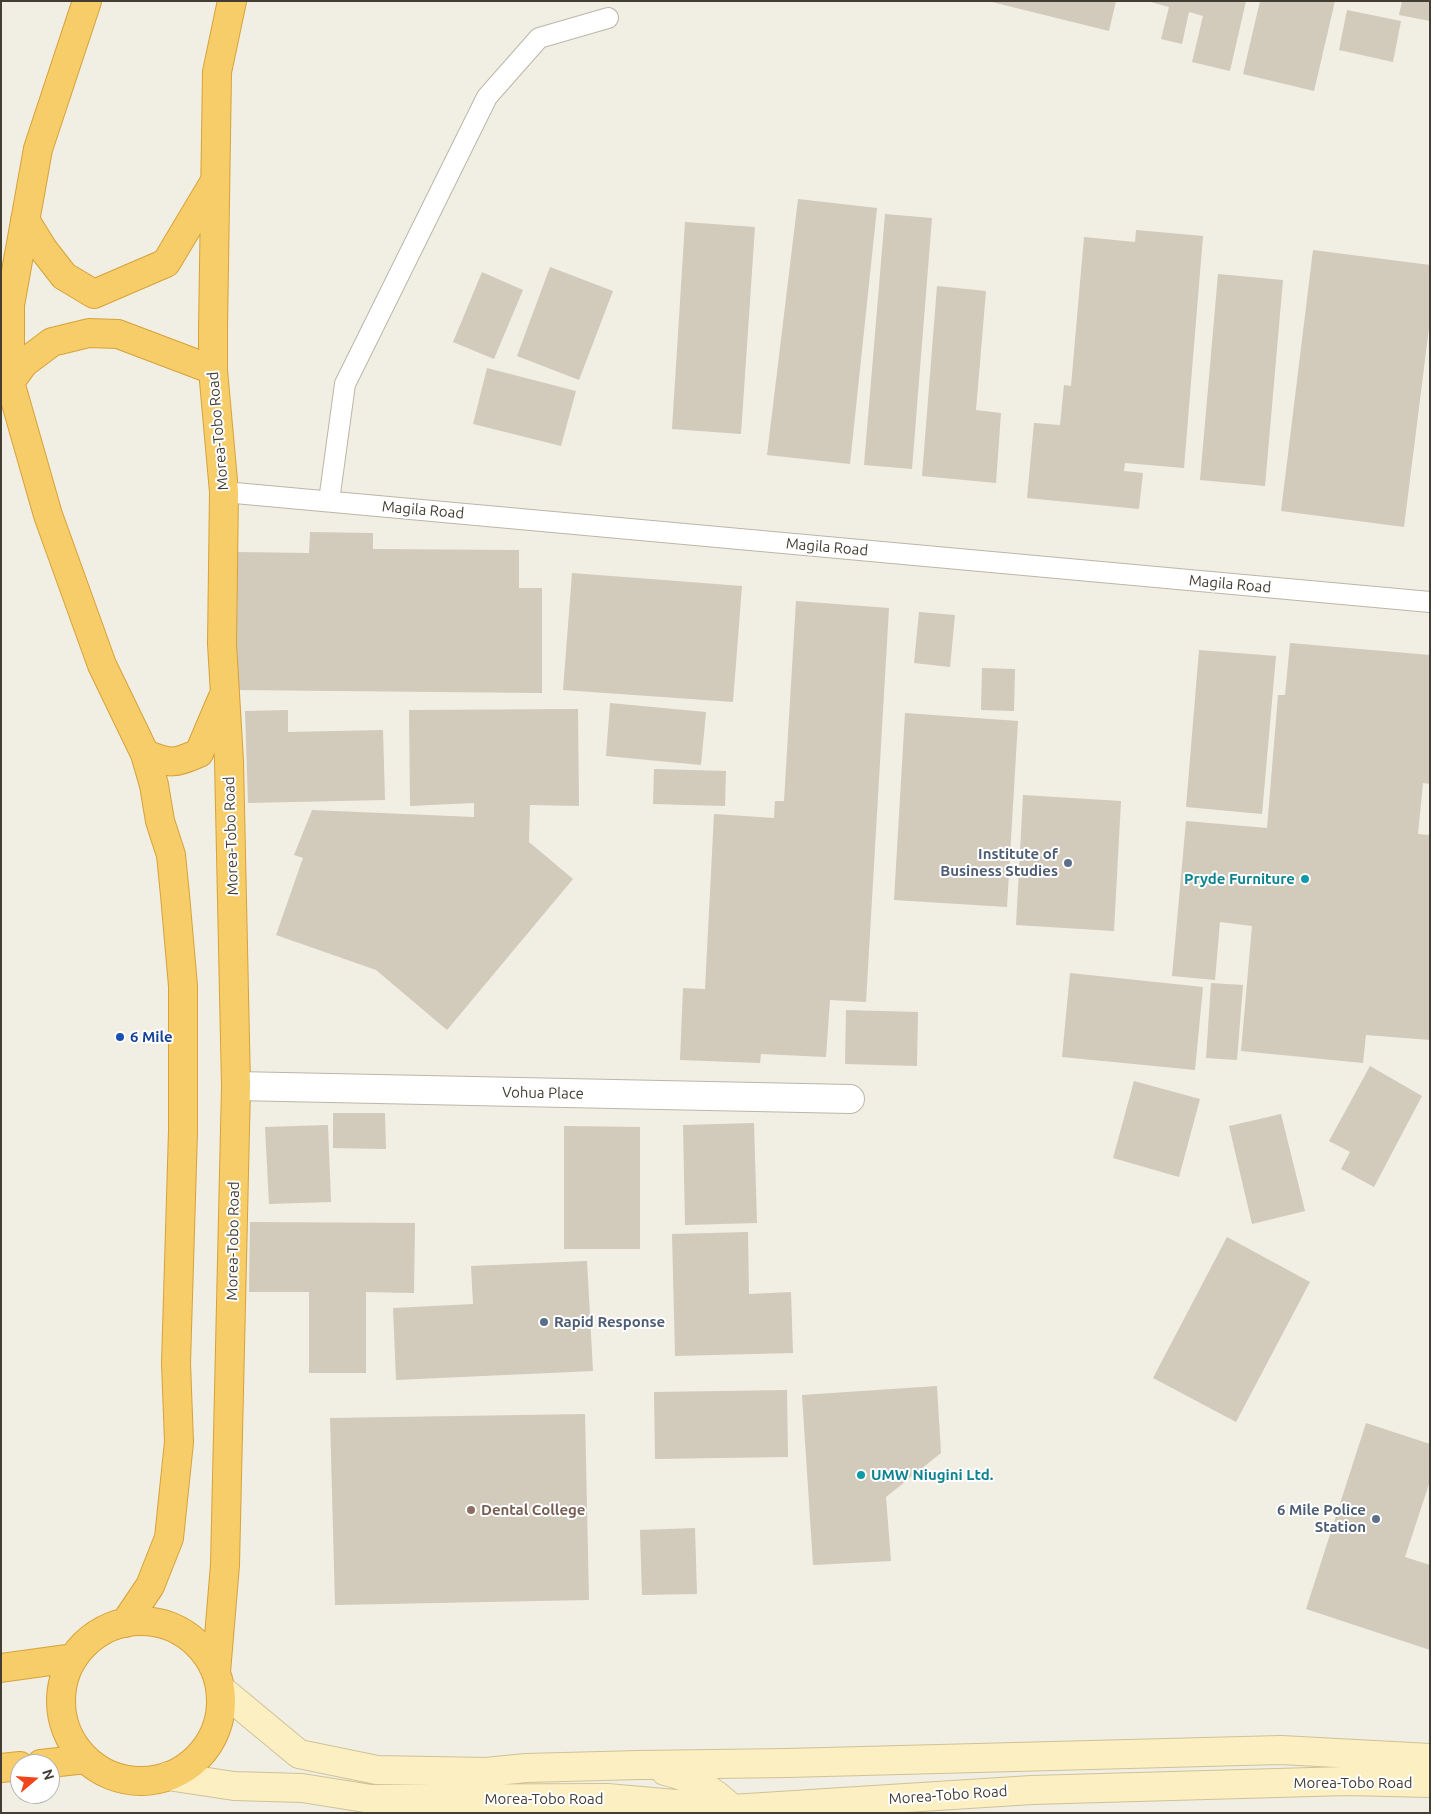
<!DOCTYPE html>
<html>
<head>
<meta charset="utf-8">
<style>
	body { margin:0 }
	#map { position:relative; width:1431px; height:1814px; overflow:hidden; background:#f1eee4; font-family:Ubuntu,sans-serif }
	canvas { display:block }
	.frame { position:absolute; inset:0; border:2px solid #433e34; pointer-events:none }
	.north { position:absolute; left:10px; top:1754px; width:50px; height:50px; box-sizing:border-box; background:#fff; border:1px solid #b4b2ae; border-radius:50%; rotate:72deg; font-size:14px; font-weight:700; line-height:20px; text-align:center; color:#433e34 }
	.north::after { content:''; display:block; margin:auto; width:18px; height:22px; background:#f1431c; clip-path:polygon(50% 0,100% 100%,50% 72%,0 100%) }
</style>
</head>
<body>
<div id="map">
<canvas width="1431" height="1814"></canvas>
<div class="frame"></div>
<div class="north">N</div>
</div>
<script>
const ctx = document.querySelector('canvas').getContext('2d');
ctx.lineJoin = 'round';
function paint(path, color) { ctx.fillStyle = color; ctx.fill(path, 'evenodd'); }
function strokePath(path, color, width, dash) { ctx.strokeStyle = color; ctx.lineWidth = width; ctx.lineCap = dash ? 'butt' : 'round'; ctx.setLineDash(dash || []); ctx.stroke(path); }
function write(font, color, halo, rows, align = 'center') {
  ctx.font = font + ' Ubuntu,sans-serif'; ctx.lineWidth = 4; ctx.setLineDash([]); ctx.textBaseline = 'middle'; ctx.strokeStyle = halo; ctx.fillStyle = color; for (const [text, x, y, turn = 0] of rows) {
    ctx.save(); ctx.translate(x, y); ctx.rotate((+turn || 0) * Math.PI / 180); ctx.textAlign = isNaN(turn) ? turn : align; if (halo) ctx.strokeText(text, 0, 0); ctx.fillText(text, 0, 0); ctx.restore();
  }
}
const building = new Path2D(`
	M988 1H1116L1109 31Z
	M1147 1H1246L1230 71 1192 62 1203 16 1189 12 1182 44 1161 39 1169 7Z
	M1260 1H1335L1314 91 1243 74Z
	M1402 1H1430V21L1399 15Z
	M1347 10 1401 21 1393 62 1339 50Z
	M798 199 877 208 850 464 767 455Z
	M885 214 932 218 912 469 864 465Z
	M685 222 755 227 741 434 672 429Z
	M1136 230 1203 236 1184 468 1125 463 1124 471 1143 473 1139 509 1027 498 1034 423 1060 425 1064 385 1071 386 1084 237 1135 242Z
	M1313 250 1430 265V320L1404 527 1281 511Z
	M550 267 613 291 579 380 517 356Z
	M482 272 523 290 494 359 453 342Z
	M1218 274 1283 280 1265 486 1200 480Z
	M937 286 986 291 976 410 1001 413 996 483 922 476Z
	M487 368 576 391 561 446 473 424Z
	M310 532 373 533V549L519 550V588H542V693L235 690 236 552 309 553Z
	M572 573 742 586 733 702 563 690Z
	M796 601 889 608 866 1002 830 1000 826 1057 761 1054 760 1063 680 1060 683 988 705 989 714 814 774 818 775 801H784Z
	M919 612 955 615 950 667 914 663Z
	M1290 643 1430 655V784L1423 783 1418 834 1430 835V1040L1366 1035 1363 1063 1241 1051 1252 926 1220 922 1215 980 1172 976 1186 821 1267 828 1278 695H1285Z
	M1199 650 1276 656 1262 814 1186 807Z
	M982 668 1015 669 1014 711 981 710Z
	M610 703 706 712 701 765 606 756Z
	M578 709 579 806 530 805 529 842 573 879 447 1030 376 970 276 935 303 858 294 855 312 810 474 817V803L410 806 409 710Z
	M288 710V732L383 730 385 800 248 803 245 711Z
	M905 713 1018 721 1007 907 894 900Z
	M654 769 726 771 725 806 653 804Z
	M1023 795 1121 801 1114 931 1016 925Z
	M1070 973 1203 987 1195 1070 1062 1057Z
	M1211 983 1243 985 1237 1060 1206 1058Z
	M846 1010 918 1012 917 1066 845 1064Z
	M1370 1066 1422 1096 1374 1187 1341 1169 1350 1152 1329 1141Z
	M1134 1081 1200 1099 1179 1177 1113 1158Z
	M333 1113H385L386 1149 333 1148Z
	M1281 1114 1305 1211 1252 1224 1229 1126Z
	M754 1123 757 1223 685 1225 683 1125Z
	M328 1125 331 1202 269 1204 265 1127Z
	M564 1126 640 1127V1249H564Z
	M250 1222 415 1223 414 1293 366 1292V1373H309V1292H249Z
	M748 1232 749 1294 791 1292 793 1353 675 1356 672 1234Z
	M1227 1237 1310 1282 1236 1422 1153 1378Z
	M587 1261 593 1371 396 1380 393 1308 473 1304 471 1266Z
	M937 1386 941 1453 886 1497 891 1561 813 1565 802 1395Z
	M787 1390 788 1457 655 1459 654 1392Z
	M585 1414 589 1600 335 1605 330 1418Z
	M1366 1423 1430 1444V1481L1405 1557 1430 1565V1650L1306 1609Z
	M695 1528 697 1594 642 1595 640 1530Z`);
const lane = new Path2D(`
	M224 492 1430 602
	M329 501 345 384 487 97 539 38 608 18`);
const street = new Path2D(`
	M236 1086 850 1099`);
const secondary = new Path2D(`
	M223 1691 299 1754 377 1770 486 1772 526 1768 639 1765 787 1763 1281 1750 1430 1758
	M665 1771C691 1777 713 1790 732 1809
	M168 1776 234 1786 302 1788 371 1799 607 1798 732 1809 1032 1790 1347 1781 1430 1783`);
const highway = new Path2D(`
	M87 1 38 149 10 305V382L48 515 102 665 145 754 154 785 160 821 171 855 175 895 183 986V1131L176 1363 179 1442 169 1538 150 1586 125 1623
	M25 220 43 249 64 276 94 294 166 263 215 181
	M10 382 24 363 52 342 89 333 118 334 213 370
	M145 754C170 764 174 764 199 753L222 699
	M61 1701a80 80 0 1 1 160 0a80 80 0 1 1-160 0Z
	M1 1668 73 1658
	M216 1672 225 1565 236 1086 229 761 222 644 224 492 213 370V330L217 72 232 1
	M41 1764 86 1759
	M1 1768 20 1766`);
const markers = [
	[1068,863,5,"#5c6f8a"],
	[1305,879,5,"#0f9aa8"],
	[120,1037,5,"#1a4fb4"],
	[544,1322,5,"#5c6f8a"],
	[861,1475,5,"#0f9aa8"],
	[471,1510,5,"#8d6e63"],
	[1376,1519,5,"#5c6f8a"]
];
const streetNames = [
	["Morea-Tobo Road",218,431,-95],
	["Magila Road",423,510,5],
	["Magila Road",827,547,5],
	["Magila Road",1230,584,5],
	["Morea-Tobo Road",231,836,-92],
	["Vohua Place",543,1093,1],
	["Morea-Tobo Road",233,1241,-89],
	["Morea-Tobo Road",1353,1783],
	["Morea-Tobo Road",948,1795,-4],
	["Morea-Tobo Road",544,1799]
];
const serviceNames = [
	["Institute of",1058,854],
	["Business Studies",1058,871],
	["Rapid Response",554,1322,"left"],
	["6 Mile Police",1366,1510],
	["Station",1366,1527]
];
const cultureNames = [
	["Pryde Furniture",1295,879],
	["UMW Niugini Ltd.",871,1475,"left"]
];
const transitNames = [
	["6 Mile",130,1037]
];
const educationNames = [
	["Dental College",481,1510]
];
paint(building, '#d2caba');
strokePath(lane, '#bcb6a7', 22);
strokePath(street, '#bcb6a7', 30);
strokePath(secondary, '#d0c296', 30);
strokePath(highway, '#d6a239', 30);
strokePath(lane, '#fff', 20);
strokePath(street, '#fff', 28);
strokePath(secondary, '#fcf0c3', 28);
strokePath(highway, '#f7cd69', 28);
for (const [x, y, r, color] of markers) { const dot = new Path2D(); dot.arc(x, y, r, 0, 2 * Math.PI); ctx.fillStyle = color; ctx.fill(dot); strokePath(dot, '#fff', 2); }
write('15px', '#433e34', '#fff', streetNames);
write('bold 15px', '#4e5e75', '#fff', serviceNames, 'right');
write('bold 15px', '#0d838f', '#fff', cultureNames, 'right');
write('bold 15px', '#164399', '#fff', transitNames, 'left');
write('bold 15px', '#785e54', '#fff', educationNames, 'left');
</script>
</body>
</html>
